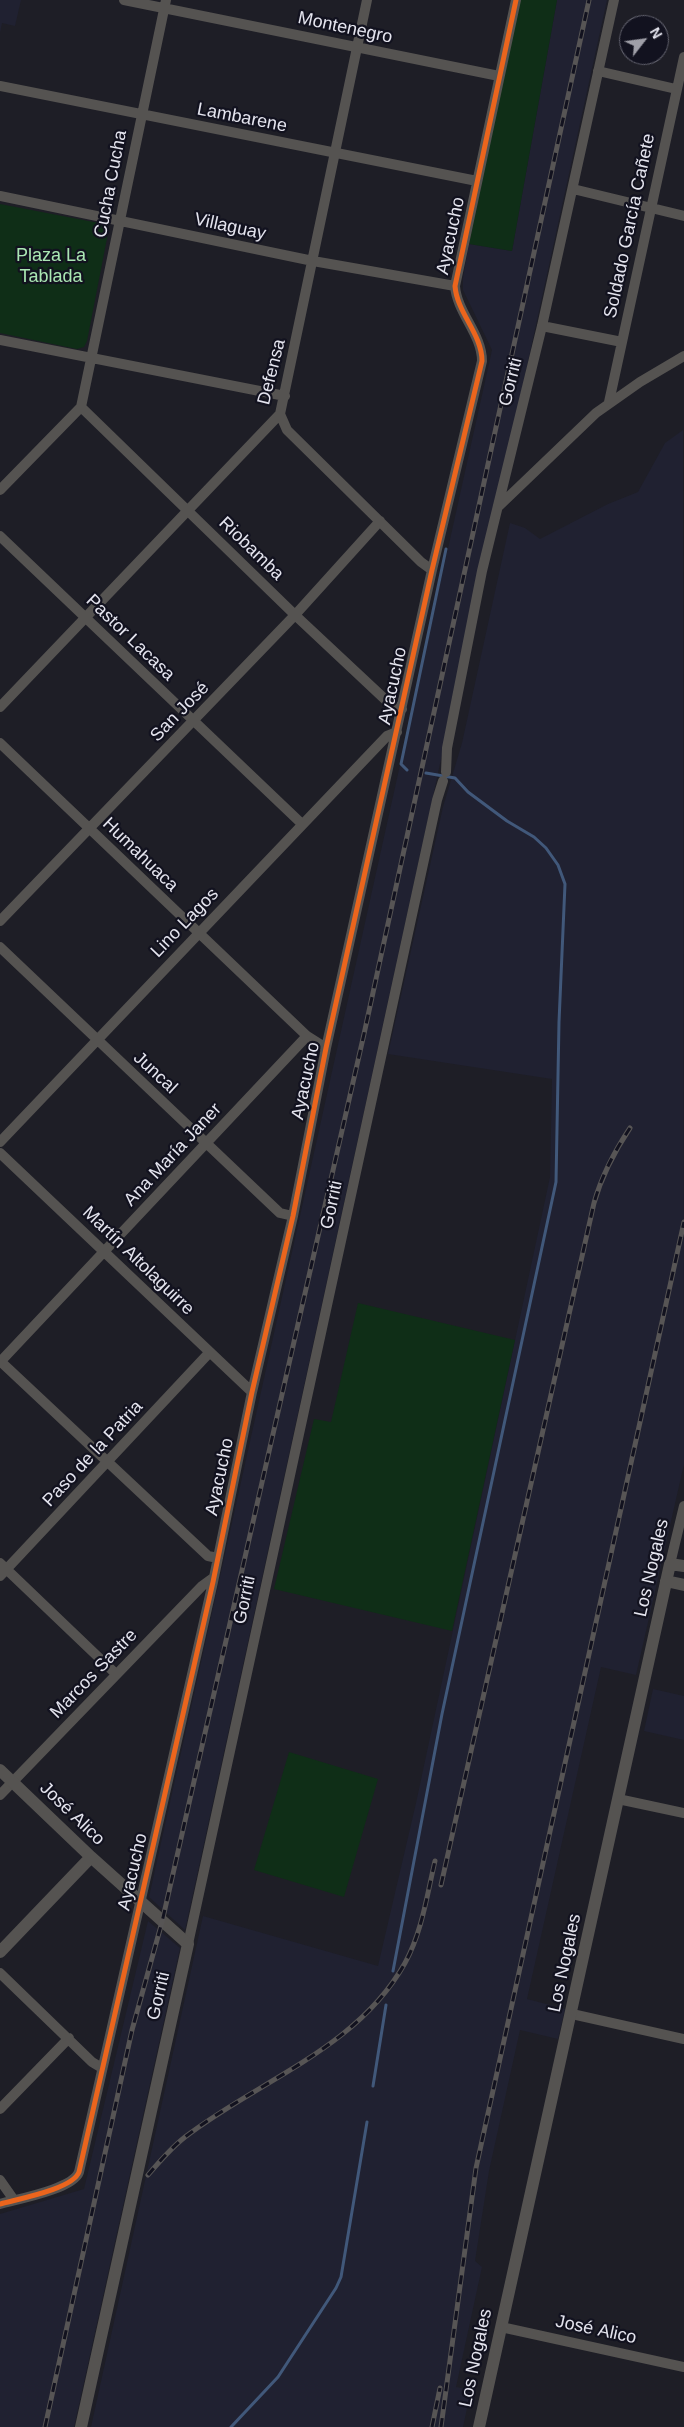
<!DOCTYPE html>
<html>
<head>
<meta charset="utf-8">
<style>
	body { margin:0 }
	#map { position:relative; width:684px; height:2427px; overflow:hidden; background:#1e1e26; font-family:Arial,sans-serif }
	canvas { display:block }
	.north { position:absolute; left:619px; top:15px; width:50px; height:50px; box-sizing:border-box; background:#12121f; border:1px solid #666672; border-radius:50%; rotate:60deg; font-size:14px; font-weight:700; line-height:20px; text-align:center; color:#e4e4ee }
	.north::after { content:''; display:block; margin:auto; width:18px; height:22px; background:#9f9fa8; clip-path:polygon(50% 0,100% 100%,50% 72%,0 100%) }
</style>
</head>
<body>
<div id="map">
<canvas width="684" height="2427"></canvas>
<div class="north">N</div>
</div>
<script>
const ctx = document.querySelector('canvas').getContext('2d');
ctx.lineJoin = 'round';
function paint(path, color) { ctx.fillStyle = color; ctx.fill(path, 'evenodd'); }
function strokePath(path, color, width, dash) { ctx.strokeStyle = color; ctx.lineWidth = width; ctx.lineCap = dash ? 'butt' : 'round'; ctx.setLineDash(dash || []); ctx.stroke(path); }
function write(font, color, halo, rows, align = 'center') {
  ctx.font = font + ' Arial,sans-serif'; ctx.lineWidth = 4.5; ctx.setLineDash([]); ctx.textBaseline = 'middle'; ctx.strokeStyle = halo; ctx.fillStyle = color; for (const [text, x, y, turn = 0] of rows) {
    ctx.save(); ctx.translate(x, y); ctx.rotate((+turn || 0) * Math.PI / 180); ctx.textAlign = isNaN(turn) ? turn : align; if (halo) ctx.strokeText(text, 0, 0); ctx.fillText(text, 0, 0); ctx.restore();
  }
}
const built = new Path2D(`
	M0 0H21L15 26 2 23 0 33Z
	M557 0H607L185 1930 149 1897 492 350 463 290V278L469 244 512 251Z
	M683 430 684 1464 636 1675 601 1667 527 1999 565 2009 558 2039 520 2030 489 2171 475 2261 482 2267 456 2387 471 2390 463 2427H91L203 1916 378 1966 416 1803 550 1177 552 1079 388 1054 443 807 462 743 510 523 525 528 540 539 608 504 638 492 665 443Z
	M653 1689 684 1696V1740L644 1731Z
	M148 1921 180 1948 74 2427H0V2214L84 2189Z`);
const green = new Path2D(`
	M520 0H557L512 251 469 244Z
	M0 204 104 224 109 228 87 341 84 347 77 349 0 333Z
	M358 1303 515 1340 452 1631 274 1589 314 1419 331 1422Z
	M289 1752 378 1779 344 1897 254 1870Z`);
const stream = new Path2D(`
	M407 770 401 764 446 549
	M393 1971 442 1714 556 1182 559 1022 565 884 558 865 546 848 534 837 507 821 468 792 455 778 426 773
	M373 2086 386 2005
	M231 2427 278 2377 336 2288 341 2277 367 2122`);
const minor = new Path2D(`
	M124 0 499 76
	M598 71 676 89
	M0 86 477 181
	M573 189 684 216
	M0 196 313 261 455 286
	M542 326 622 342
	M0 340 285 396
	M609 402 684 57
	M81 407 295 615 390 704 402 709
	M280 414 287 430 421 562 432 570
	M0 490 81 407 166 0
	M499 506 596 413 640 382 684 356
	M0 536 302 824
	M0 707 280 414 367 0
	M0 743 307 1036 326 1048
	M446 772 447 748 482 571 542 326 614 0
	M0 921 295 615 380 521
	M0 947 280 1213 293 1216
	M0 1142 387 736 397 732
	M0 1153 252 1392
	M0 1361 208 1556 218 1558
	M0 1362 307 1036
	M0 1563 116 1674
	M670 1564 684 1506
	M0 1576 209 1353
	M0 1795 202 1586 213 1578
	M618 1799 684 1813
	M188 1944 437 800 443 781
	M0 1973 92 2062 102 2068
	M572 2014 684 2039
	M0 2109 69 2038
	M0 2180 14 2200
	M0 2204C18 2199 73 2189 79 2172L213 1582 252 1392 293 1216 326 1048 432 570 482 361C482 334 457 313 455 286L516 0
	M501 2327 684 2367`);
const tertiary = new Path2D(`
	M666 1581 684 1585
	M0 1770 91 1857 188 1944 81 2427
	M0 1952 91 1857
	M479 2427 670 1564 684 1566`);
const rail = new Path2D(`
	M441 1885 594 1203C602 1175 614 1152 630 1128
	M148 2175C159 2162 171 2148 185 2137 259 2080 357 2049 405 1963 422 1932 427 1895 435 1861
	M45 2427 132 2030 162 1922 364 1034 589 0
	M432 2427 440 2388
	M441 2427 476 2168 684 1222`);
const cycleway = new Path2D(`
	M0 2204C18 2199 73 2189 79 2172L213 1582 252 1392 293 1216 326 1048 432 570 482 361C482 334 457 313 455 286L516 0`);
const streetNames = [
	["Montenegro",345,28,12],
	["Lambarene",242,118,11],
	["Cucha Cucha",111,184,-79],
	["Soldado García Cañete",630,226,-78],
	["Villaguay",230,227,12],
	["Ayacucho",451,236,-78],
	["Defensa",272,372,-76],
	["Gorriti",511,382,-76],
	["Riobamba",251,549,44],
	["Pastor Lacasa",130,638,44],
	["Ayacucho",393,686,-78],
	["San José",180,712,-46],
	["Humahuaca",140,855,44],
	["Lino Lagos",185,923,-46],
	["Juncal",155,1073,43],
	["Ayacucho",306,1081,-78],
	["Ana María Janer",173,1155,-47],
	["Gorriti",332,1205,-78],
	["Martín Altolaguirre",138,1261,44],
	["Paso de la Patria",93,1454,-47],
	["Ayacucho",220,1477,-78],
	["Los Nogales",652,1568,-77],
	["Gorriti",245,1600,-78],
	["Marcos Sastre",94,1674,-46],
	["José Alico",72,1814,44],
	["Ayacucho",133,1872,-77],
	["Los Nogales",565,1963,-78],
	["Gorriti",159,1996,-77],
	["José Alico",596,2330,12],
	["Los Nogales",476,2358,-78]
];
const parkNames = [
	["Plaza La",51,256],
	["Tablada",51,277]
];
paint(built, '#202131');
paint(green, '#0f2e17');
strokePath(stream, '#41587a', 3);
strokePath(minor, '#555351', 10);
strokePath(tertiary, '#555351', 12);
strokePath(rail, '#575555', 5);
strokePath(rail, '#12121f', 3, [9]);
strokePath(cycleway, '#eb651d', 5);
write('18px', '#e4e4ee', '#12121f', streetNames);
write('18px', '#aae7b3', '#12121f', parkNames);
</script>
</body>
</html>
